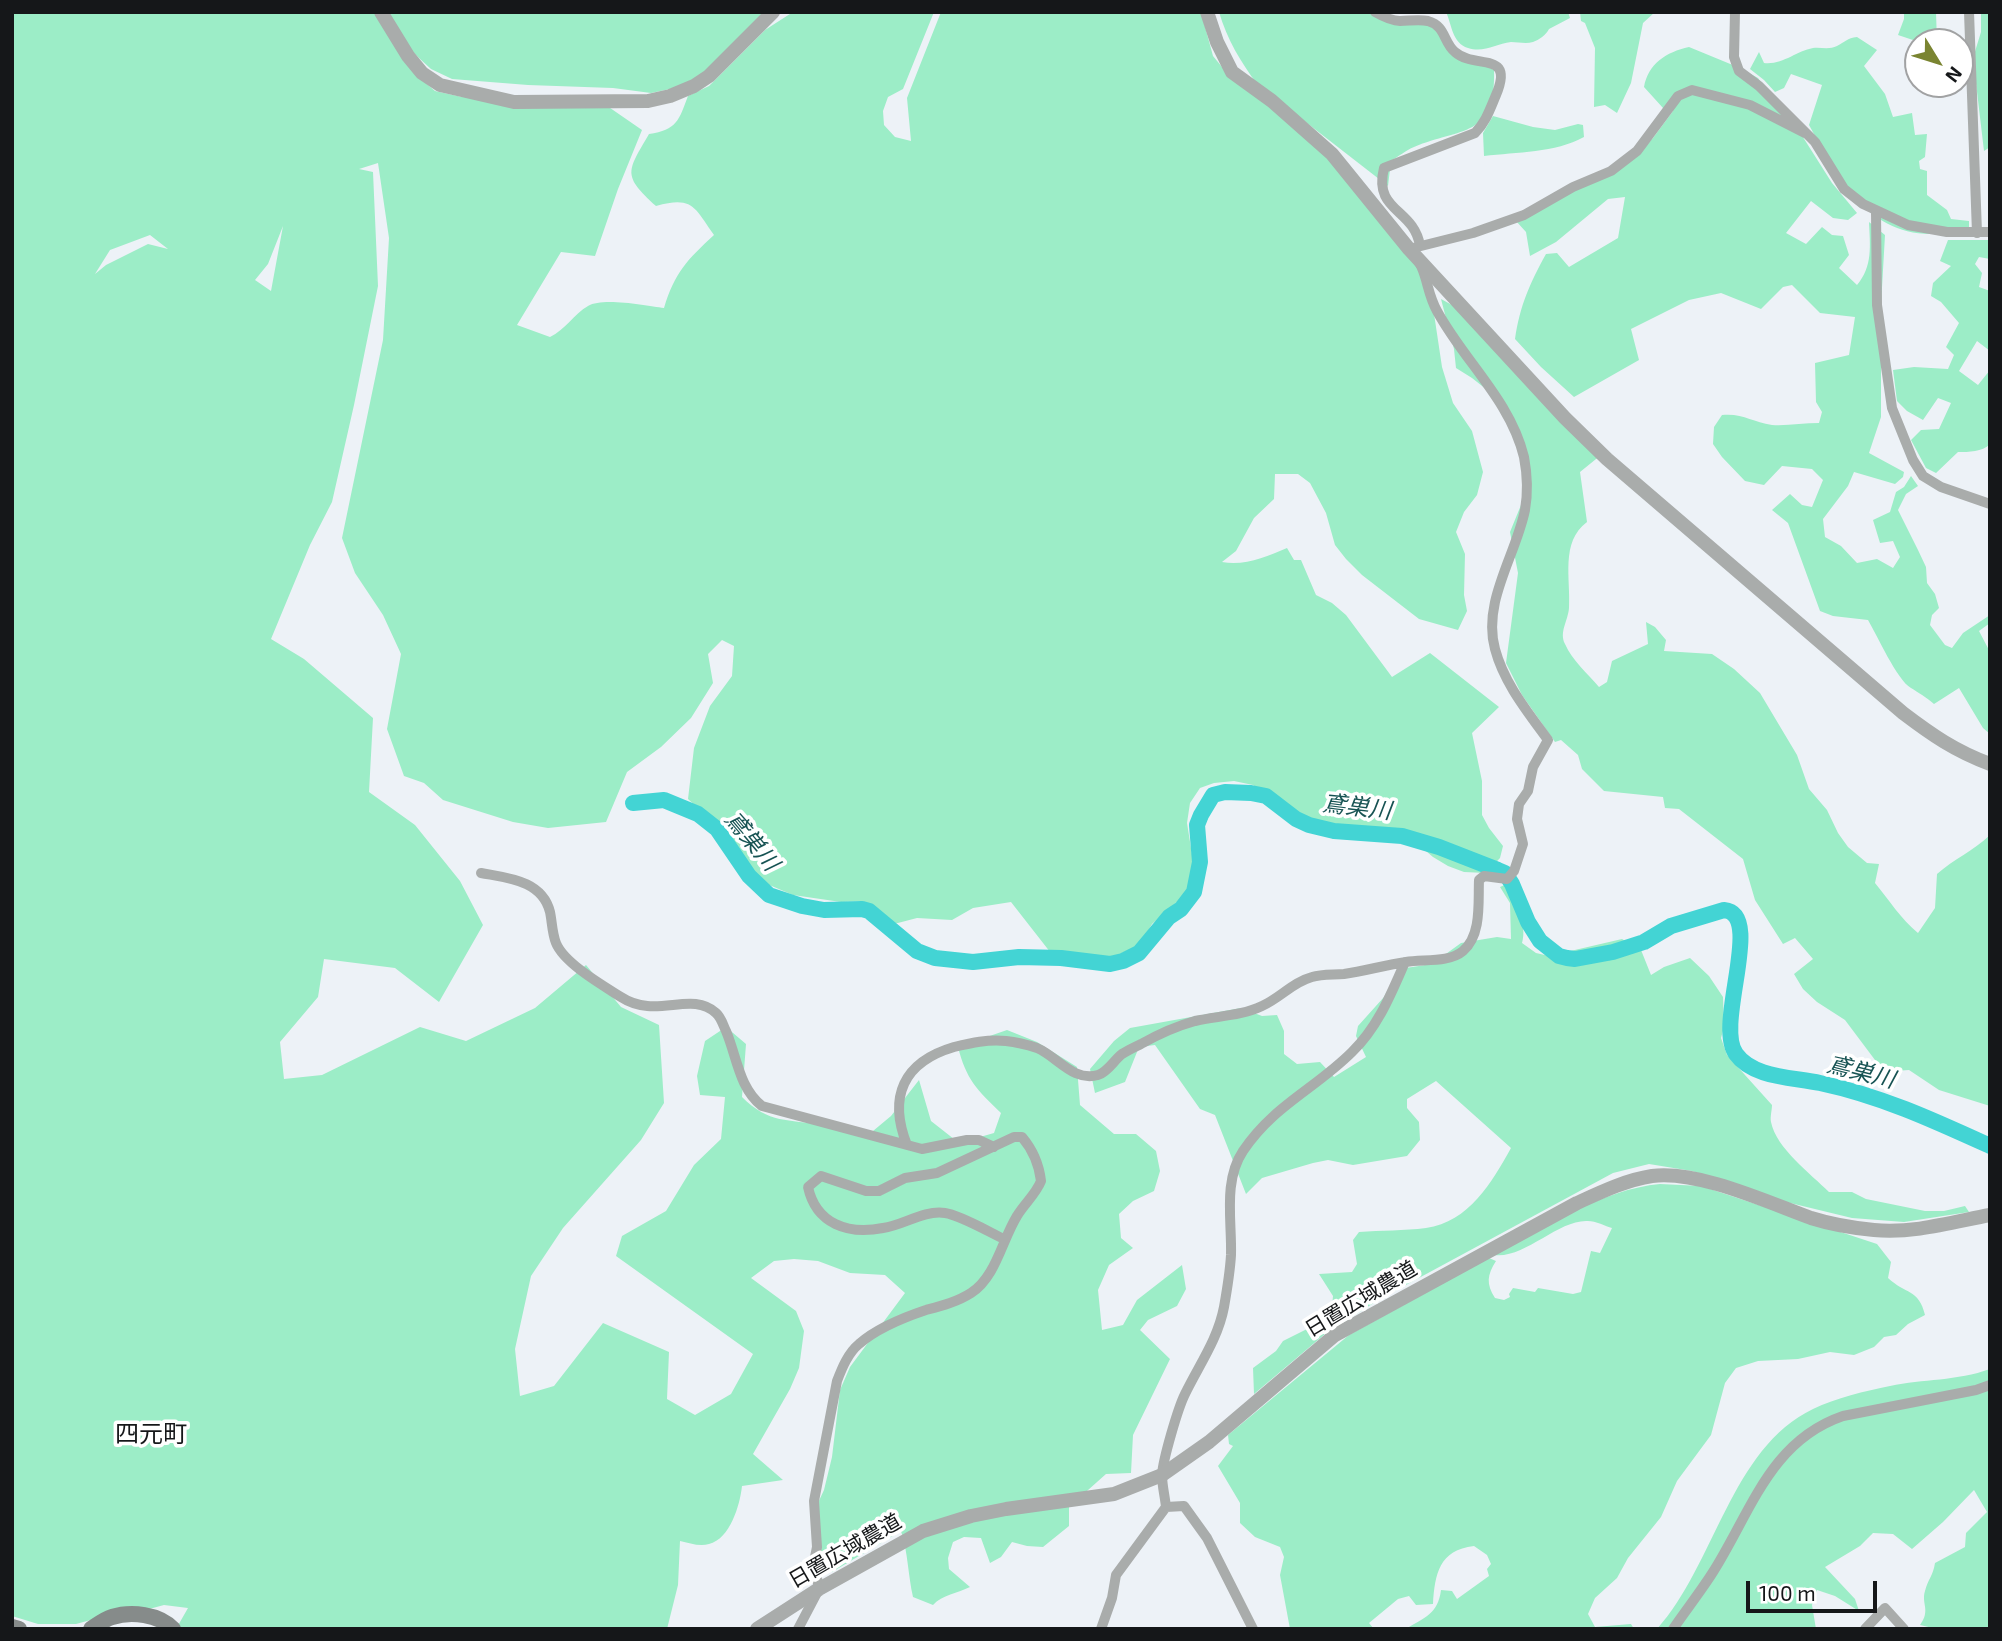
<!DOCTYPE html>
<html>
<head>
<meta charset="utf-8">
<style>
	body { margin:0 }
	#map { position:relative; width:2002px; height:1641px; overflow:hidden; background:#edf2f7; font-family:"Exo 2",sans-serif }
	canvas { display:block }
	.frame { position:absolute; inset:0; border:14px solid #151719; pointer-events:none }
	.north { position:absolute; left:1904px; top:28px; width:70px; height:70px; box-sizing:border-box; background:#fff; border:2px solid #a1a2a3; border-radius:50%; rotate:128deg; font-size:19px; font-weight:700; line-height:28px; text-align:center; color:#151719 }
	.north::after { content:''; display:block; margin:auto; width:24px; height:32px; background:#7a8431; clip-path:polygon(50% 0,100% 100%,50% 72%,0 100%) }
	.scale { position:absolute; left:1746px; top:1581px; width:131px; height:32px; box-sizing:border-box; border:4px solid #151719; border-top:0; padding-left:9px; font-size:21px; line-height:24px; white-space:nowrap; color:#151719; -webkit-text-stroke:5px #fff; paint-order:stroke }
</style>
</head>
<body>
<div id="map">
<canvas width="2002" height="1641"></canvas>
<div class="frame"></div>
<div class="north">N</div>
<div class="scale">100 m</div>
</div>
<script>
const ctx = document.querySelector('canvas').getContext('2d');
ctx.lineJoin = 'round';
function paint(path, color) { ctx.fillStyle = color; ctx.fill(path, 'evenodd'); }
function strokePath(path, color, width, dash) { ctx.strokeStyle = color; ctx.lineWidth = width; ctx.lineCap = dash ? 'butt' : 'round'; ctx.setLineDash(dash || []); ctx.stroke(path); }
function write(font, color, halo, rows, align = 'center') {
  ctx.font = font + ' "Exo 2","Noto Sans JP",sans-serif'; ctx.lineWidth = 7; ctx.setLineDash([]); ctx.textBaseline = 'middle'; ctx.strokeStyle = halo; ctx.fillStyle = color; for (const [text, x, y, turn = 0] of rows) {
    ctx.save(); ctx.translate(x, y); ctx.rotate((+turn || 0) * Math.PI / 180); ctx.textAlign = isNaN(turn) ? turn : align; if (halo) ctx.strokeText(text, 0, 0); ctx.fillText(text, 0, 0); ctx.restore();
  }
}
const green = new Path2D(`
	M12 12H378L413 72 435 91 462 97 600 101 642 130 618 189 595 256 561 252 517 325 550 337C565 330 574 314 588 306 603 297 647 306 664 308 675 272 687 260 714 235 694 207 693 196 656 206 622 175 627 172 649 134 677 130 679 120 688 96L709 86 765 30 793 12H934L903 89 888 97 883 111 884 125 895 137 911 141 907 98 941 12H1201L1213 56 1231 78 1288 114 1427 267 1442 367 1453 403 1472 431 1483 472 1477 495 1464 512 1456 532 1465 554 1464 595 1467 611 1458 630 1419 619 1362 575 1346 559 1335 545 1326 513 1310 483 1298 474H1275L1274 499 1254 518 1236 551 1222 562C1245 566 1266 557 1287 548L1294 560H1301L1316 595 1332 603 1346 615 1392 677 1430 653 1499 707 1472 733 1482 781V815L1489 828 1503 846 1500 858 1486 873 1464 872 1448 866 1433 857 1402 831 1365 828 1321 832 1296 822 1272 805 1263 792 1253 785 1234 781 1214 783 1200 788 1190 803 1187 823 1194 867 1188 892 1152 924 1140 945 1113 957 1072 966 1054 957 1011 902 973 908 952 920 917 918 894 924 861 901 841 902 793 895 767 884 748 865 730 838 688 799 694 748 710 706 732 676 734 646 722 640 708 654 713 683 691 718 661 747 627 772 606 822 548 828 513 822 443 800 424 783 404 776 387 729 401 654 383 615 355 573 342 538 383 340 389 238 378 163 359 169 373 172 378 286 354 405 332 502 310 545 271 639 304 659 373 718 369 792 415 825 460 881 483 925 439 1002 395 968 324 959 318 997 280 1042 284 1079 322 1075 420 1027 466 1041 535 1008 586 965 621 1007 659 1025 664 1103 641 1140 563 1228 531 1276 515 1349 520 1396 554 1386 603 1323 669 1352 667 1399 695 1415 731 1394 753 1354 616 1256 622 1236 666 1211 694 1165 721 1139 725 1097 700 1095 697 1076 705 1041 726 1027 746 1044 742 1097C769 1124 788 1119 823 1125 838 1128 852 1132 867 1136L891 1116 919 1080 931 1121 959 1143 994 1133 1001 1113C977 1090 966 1079 958 1047L1007 1030 1037 1042 1077 1067 1080 1105 1114 1134H1136L1156 1151 1160 1171 1154 1191 1133 1201 1119 1214 1121 1238 1133 1248 1109 1265 1098 1290 1102 1330 1123 1325 1137 1300 1182 1265 1186 1289 1177 1306 1148 1320 1140 1330 1170 1359 1133 1435 1131 1473 1106 1474 1069 1507V1526L1043 1547 1027 1546 1012 1542 1001 1557 990 1563 981 1538 964 1537 953 1542 948 1558 949 1569 970 1587C958 1593 942 1595 933 1605L913 1597C908 1575 908 1552 901 1531L832 1572 817 1544 811 1518 824 1490 832 1457 840 1390 850 1367 905 1293 885 1275 850 1273 818 1261 794 1259 774 1261 751 1278 796 1311 804 1331 799 1368 790 1389 753 1454 783 1480 742 1486C740 1505 730 1539 709 1544 700 1547 689 1543 680 1541L678 1585 667 1629H176L188 1608 164 1605 138 1612H120L76 1624H38L12 1616ZM283 226 271 291 255 280 268 264ZM150 235 168 249 148 244 106 265 95 274 110 250Z
	M386 12H764L711 69 684 86 651 93 613 88 528 85 452 79 431 69 419 58 408 47Z
	M1219 12H1368L1383 19 1429 24 1463 54 1494 70C1496 139 1461 127 1414 147 1406 150 1398 157 1391 161L1388 186 1258 85C1241 63 1227 39 1219 12Z
	M1446 12H1568L1570 18 1549 29C1546 35 1539 40 1533 42 1526 44 1518 42 1511 42 1496 44 1484 53 1468 48 1452 43 1452 25 1446 12Z
	M1580 12H1655L1643 23 1631 83 1617 113 1605 105 1594 107 1595 48 1585 23 1581 21Z
	M1904 12H1936L1937 42H1919L1898 35 1904 19Z
	M1981 12H1990V147L1984 151 1973 58 1981 32Z
	M1857 37 1877 50 1864 66 1885 94 1893 117 1912 113 1915 135 1927 134 1925 157 1919 161 1920 169 1927 171V195L1947 210 1951 219 1969 221V228C1957 230 1944 234 1932 234 1866 235 1836 174 1809 125L1822 85 1791 74 1784 88 1775 92 1764 80 1750 69 1759 52 1764 63C1783 65 1796 51 1813 48 1821 47 1829 50 1837 46 1845 42 1847 38 1857 37Z
	M1689 47 1740 68 1758 78 1772 99 1794 123 1832 183 1857 213 1848 220 1833 218 1811 201 1786 233 1806 244 1822 227 1832 235 1843 236 1849 255 1839 268 1857 285C1873 266 1870 246 1869 222L1885 235 1881 305V417L1869 453 1904 472 1903 477 1895 484 1854 472 1848 486 1823 519 1825 537 1841 546 1857 563 1877 559 1893 568 1900 557 1893 541 1880 543 1873 520 1890 512 1896 492 1904 487 1911 476 1918 486 1906 494 1898 510 1918 550 1926 567 1927 583 1935 594 1939 608 1932 615 1930 625 1945 645 1952 648 1963 633 1990 615V623L1979 631 1990 652V734L1983 728 1959 688 1934 704C1926 697 1919 693 1911 688 1897 680 1877 635 1868 620L1833 616 1820 611 1788 523 1772 510 1790 494 1802 505 1812 507 1823 480 1812 469 1782 466 1764 485 1745 481 1722 457 1713 444 1714 427 1722 415C1743 413 1752 422 1772 425 1787 426 1804 423 1819 423L1822 412 1816 402 1815 363 1849 355 1855 317 1820 313 1792 285 1783 287 1761 309 1721 293 1689 300 1631 329 1639 360 1574 397 1541 367 1515 339C1520 305 1530 283 1546 254L1557 253 1569 267 1618 238 1625 197 1608 199 1556 242 1530 256 1526 232 1516 221 1635 158 1653 138 1673 111 1663 108 1644 87C1648 64 1666 52 1689 47Z
	M1493 116 1533 127 1555 130 1578 124 1583 125 1584 137C1555 153 1517 152 1484 156L1483 133Z
	M1948 240H1990V259L1979 257 1975 264 1982 273 1979 287 1990 291V351L1977 341 1959 371 1978 385 1990 370V444C1982 452 1969 452 1958 452L1936 473 1926 468 1911 440 1921 430 1939 429 1951 403 1938 398 1923 420 1907 411 1897 401 1893 370 1914 367 1948 369 1954 355 1946 347 1959 323 1941 302 1931 296 1933 283 1951 266 1940 261Z
	M1441 299 1463 311 1601 455 1580 472 1587 522C1560 542 1571 579 1569 608 1568 621 1559 632 1565 644 1572 660 1588 674 1599 687L1607 682 1612 661 1648 644 1646 622 1655 627 1666 640 1664 651 1712 654 1734 669 1760 693 1797 755 1809 789 1827 810 1838 833 1848 847 1867 863 1879 864 1875 883C1889 900 1901 919 1918 933L1935 908 1937 874C1954 859 1973 851 1990 835V1106L1939 1090 1909 1070 1895 1071 1878 1064 1845 1020 1817 1002 1803 989 1794 974 1813 959 1795 938 1783 944 1755 900 1743 859 1679 809 1665 808 1663 797 1604 791 1582 769 1578 755 1561 740 1555 742 1522 695 1506 663 1518 573 1510 532 1530 483 1501 401 1472 378 1456 368 1454 349Z
	M1507 884C1514 901 1528 924 1522 943L1536 953 1549 956 1622 939 1641 950 1651 975 1664 967 1690 958 1709 976 1723 997 1724 1027 1721 1038 1727 1055 1772 1105C1772 1110 1770 1117 1771 1122 1776 1148 1811 1174 1829 1192H1852L1866 1199 1925 1211H1944L1965 1206 1969 1212 1904 1222 1852 1218 1786 1202 1692 1171 1649 1164 1613 1173 1380 1299 1325 1334 1254 1394 1253 1368 1276 1351 1283 1341 1331 1317 1333 1296 1319 1274 1352 1272 1357 1264 1353 1240 1359 1232C1381 1230 1404 1231 1426 1228 1469 1222 1492 1182 1511 1148L1436 1081 1407 1099V1108L1419 1122 1420 1140 1407 1156 1353 1165 1328 1160 1313 1163 1262 1178 1246 1194 1215 1115 1200 1109 1155 1045 1139 1047 1125 1082 1095 1093 1090 1069 1114 1041 1130 1028 1241 1008 1262 1016 1277 1015 1284 1031V1054L1297 1064 1320 1062 1334 1077 1366 1057 1356 1036 1358 1026 1384 997 1399 969 1432 964 1461 943 1497 937 1511 939 1510 903 1500 887Z
	M1660 1184 1701 1186 1877 1244 1891 1262 1888 1278C1905 1294 1919 1289 1925 1315L1908 1324 1896 1335 1884 1337 1874 1347 1854 1355 1830 1352 1798 1359 1758 1361 1736 1368 1725 1383 1711 1435 1677 1481 1661 1517 1628 1558 1617 1578 1595 1598 1588 1614 1595 1627 1631 1624 1634 1629H1406C1425 1617 1438 1614 1441 1590L1452 1591 1457 1599 1489 1576 1487 1569 1491 1564 1487 1555 1474 1546C1439 1550 1435 1574 1433 1604L1416 1605 1409 1596 1398 1599 1369 1623 1374 1629H1290L1280 1575 1284 1557 1280 1547 1255 1537 1240 1523V1503L1218 1466 1233 1446 1229 1444 1228 1435 1349 1335 1489 1258 1496 1261C1487 1275 1486 1284 1495 1298L1504 1300 1510 1297 1509 1294 1513 1288 1535 1292 1538 1288 1573 1294 1581 1292 1591 1251 1600 1253 1612 1228C1605 1226 1594 1220 1586 1221 1557 1221 1524 1259 1494 1255 1543 1228 1603 1189 1660 1184Z
	M1990 1369V1629H1937L1920 1625C1931 1610 1921 1604 1925 1591 1928 1579 1933 1576 1935 1563L1965 1547 1966 1533 1987 1512 1974 1490 1943 1522 1912 1549 1893 1534 1873 1533 1860 1546 1825 1567 1855 1599 1859 1611 1835 1596 1817 1590 1812 1605 1816 1629H1657C1715 1565 1731 1448 1813 1409 1836 1398 1865 1391 1890 1386 1923 1379 1957 1381 1990 1369Z`);
const river = new Path2D(`
	M633 803 664 800 698 814 717 829 749 876 769 895 802 906 824 910 862 909 869 911 917 951 935 958 973 962 1019 957 1061 958 1110 964 1123 961 1139 953 1169 917 1181 909 1194 892 1200 862 1197 825 1201 815 1213 795 1225 792 1251 793 1266 796 1296 819 1309 825 1334 831 1402 836 1439 847 1498 870 1505 873 1512 884 1528 922 1540 941 1559 956 1567 958 1575 959 1613 952 1644 942 1671 926 1724 910C1765 914 1714 1024 1736 1054 1753 1078 1793 1077 1820 1083 1881 1096 1933 1120 1990 1146`);
const minor = new Path2D(`
	M1375 12C1382 16 1392 21 1400 21 1409 21 1419 19 1428 21 1446 26 1443 42 1455 52 1475 70 1515 50 1496 95 1490 109 1486 122 1475 133L1384 168C1373 212 1414 208 1420 246
	M1735 12 1734 57 1739 71 1759 86 1815 142 1844 189 1863 204 1908 225 1947 232H1990
	M1969 12 1977 233
	M1876 212 1877 305 1892 408 1913 460 1923 476 1941 487 1990 504
	M481 873C507 878 542 880 550 912 552 921 552 933 556 943 564 963 602 985 621 997 656 1020 691 990 716 1013 721 1017 723 1025 726 1031 737 1057 739 1088 762 1106L922 1149 967 1140H979L994 1147
	M907 1145C888 1097 903 1062 954 1047 971 1043 988 1039 1006 1041 1016 1042 1028 1045 1037 1048 1058 1057 1073 1082 1098 1075 1108 1072 1114 1060 1122 1054 1128 1050 1135 1047 1141 1044 1157 1035 1177 1026 1195 1021 1217 1016 1241 1016 1262 1006 1280 998 1293 982 1312 977 1322 974 1333 975 1344 974 1365 971 1385 965 1406 962 1423 959 1449 963 1463 951 1482 935 1478 902 1479 880L1484 876 1507 879 1514 871 1523 844 1517 819 1519 804 1528 791 1533 767 1548 740C1527 711 1504 683 1495 649 1482 602 1516 555 1525 510 1528 493 1527 473 1524 457 1510 400 1464 361 1437 311 1428 295 1428 281 1421 266 1418 260 1413 254 1409 249L1473 233 1524 215 1573 187 1611 171 1637 151 1678 96 1692 90 1750 105 1805 133
	M1166 1507 1184 1506 1207 1538 1253 1629
	M798 1629 819 1589 814 1562 817 1547 814 1501 837 1381C842 1368 848 1353 859 1344 876 1329 905 1317 926 1310 941 1306 957 1302 971 1293 996 1277 1002 1240 1017 1216 1024 1204 1036 1194 1041 1181 1039 1164 1033 1150 1022 1137H1014L937 1173 905 1178 879 1191H866L821 1176 808 1187C816 1224 848 1235 883 1228 904 1225 923 1210 945 1213 960 1215 989 1232 1004 1239
	M1101 1629 1112 1598 1116 1575 1166 1507C1165 1497 1162 1485 1162 1475 1163 1459 1178 1408 1185 1394 1199 1365 1218 1339 1224 1307 1227 1290 1230 1272 1231 1255 1232 1221 1223 1181 1243 1151 1274 1105 1315 1089 1352 1052 1378 1027 1391 994 1405 962
	M1673 1629C1686 1610 1701 1591 1713 1572 1751 1512 1770 1441 1843 1416L1976 1390 1990 1385
	M1865 1629 1885 1608 1904 1629`);
const tertiary = new Path2D(`
	M381 12 408 56 422 73 440 85 514 102 648 101 670 96 694 86 709 76 773 12
	M1207 12 1217 42 1232 72 1272 101 1332 154 1409 249 1565 418 1607 459 1903 713C1932 735 1955 751 1990 764
	M757 1629 819 1589 923 1531 971 1516 1006 1509 1114 1494 1162 1475 1209 1442 1335 1335 1577 1203C1601 1192 1626 1180 1652 1176 1698 1170 1767 1202 1811 1218 1830 1224 1853 1228 1874 1230 1912 1234 1953 1222 1990 1215`);
const secondary = new Path2D(`
	M12 1627 19 1629
	M91 1629C97 1625 105 1619 112 1617 131 1611 159 1614 173 1629`);
const streetNames = [
	["日置広域農道",1361,1299,-31],
	["日置広域農道",845,1551,-30]
];
const waterNames = [
	["鳶巣川",1357,807,7],
	["鳶巣川",752,841,50],
	["鳶巣川",1861,1072,14]
];
const quarterNames = [
	["四元町",151,1434]
];
paint(green, '#9cedc7');
strokePath(river, '#43d4d4', 16);
strokePath(minor, '#a9acab', 10);
strokePath(tertiary, '#a9acab', 14);
strokePath(secondary, '#868b8a', 16);
write('21px', '#151719', '#fff', streetNames);
write('italic 23px', '#175353', '#fff', waterNames);
write('24px', '#151719', '#fff', quarterNames);
</script>
</body>
</html>
